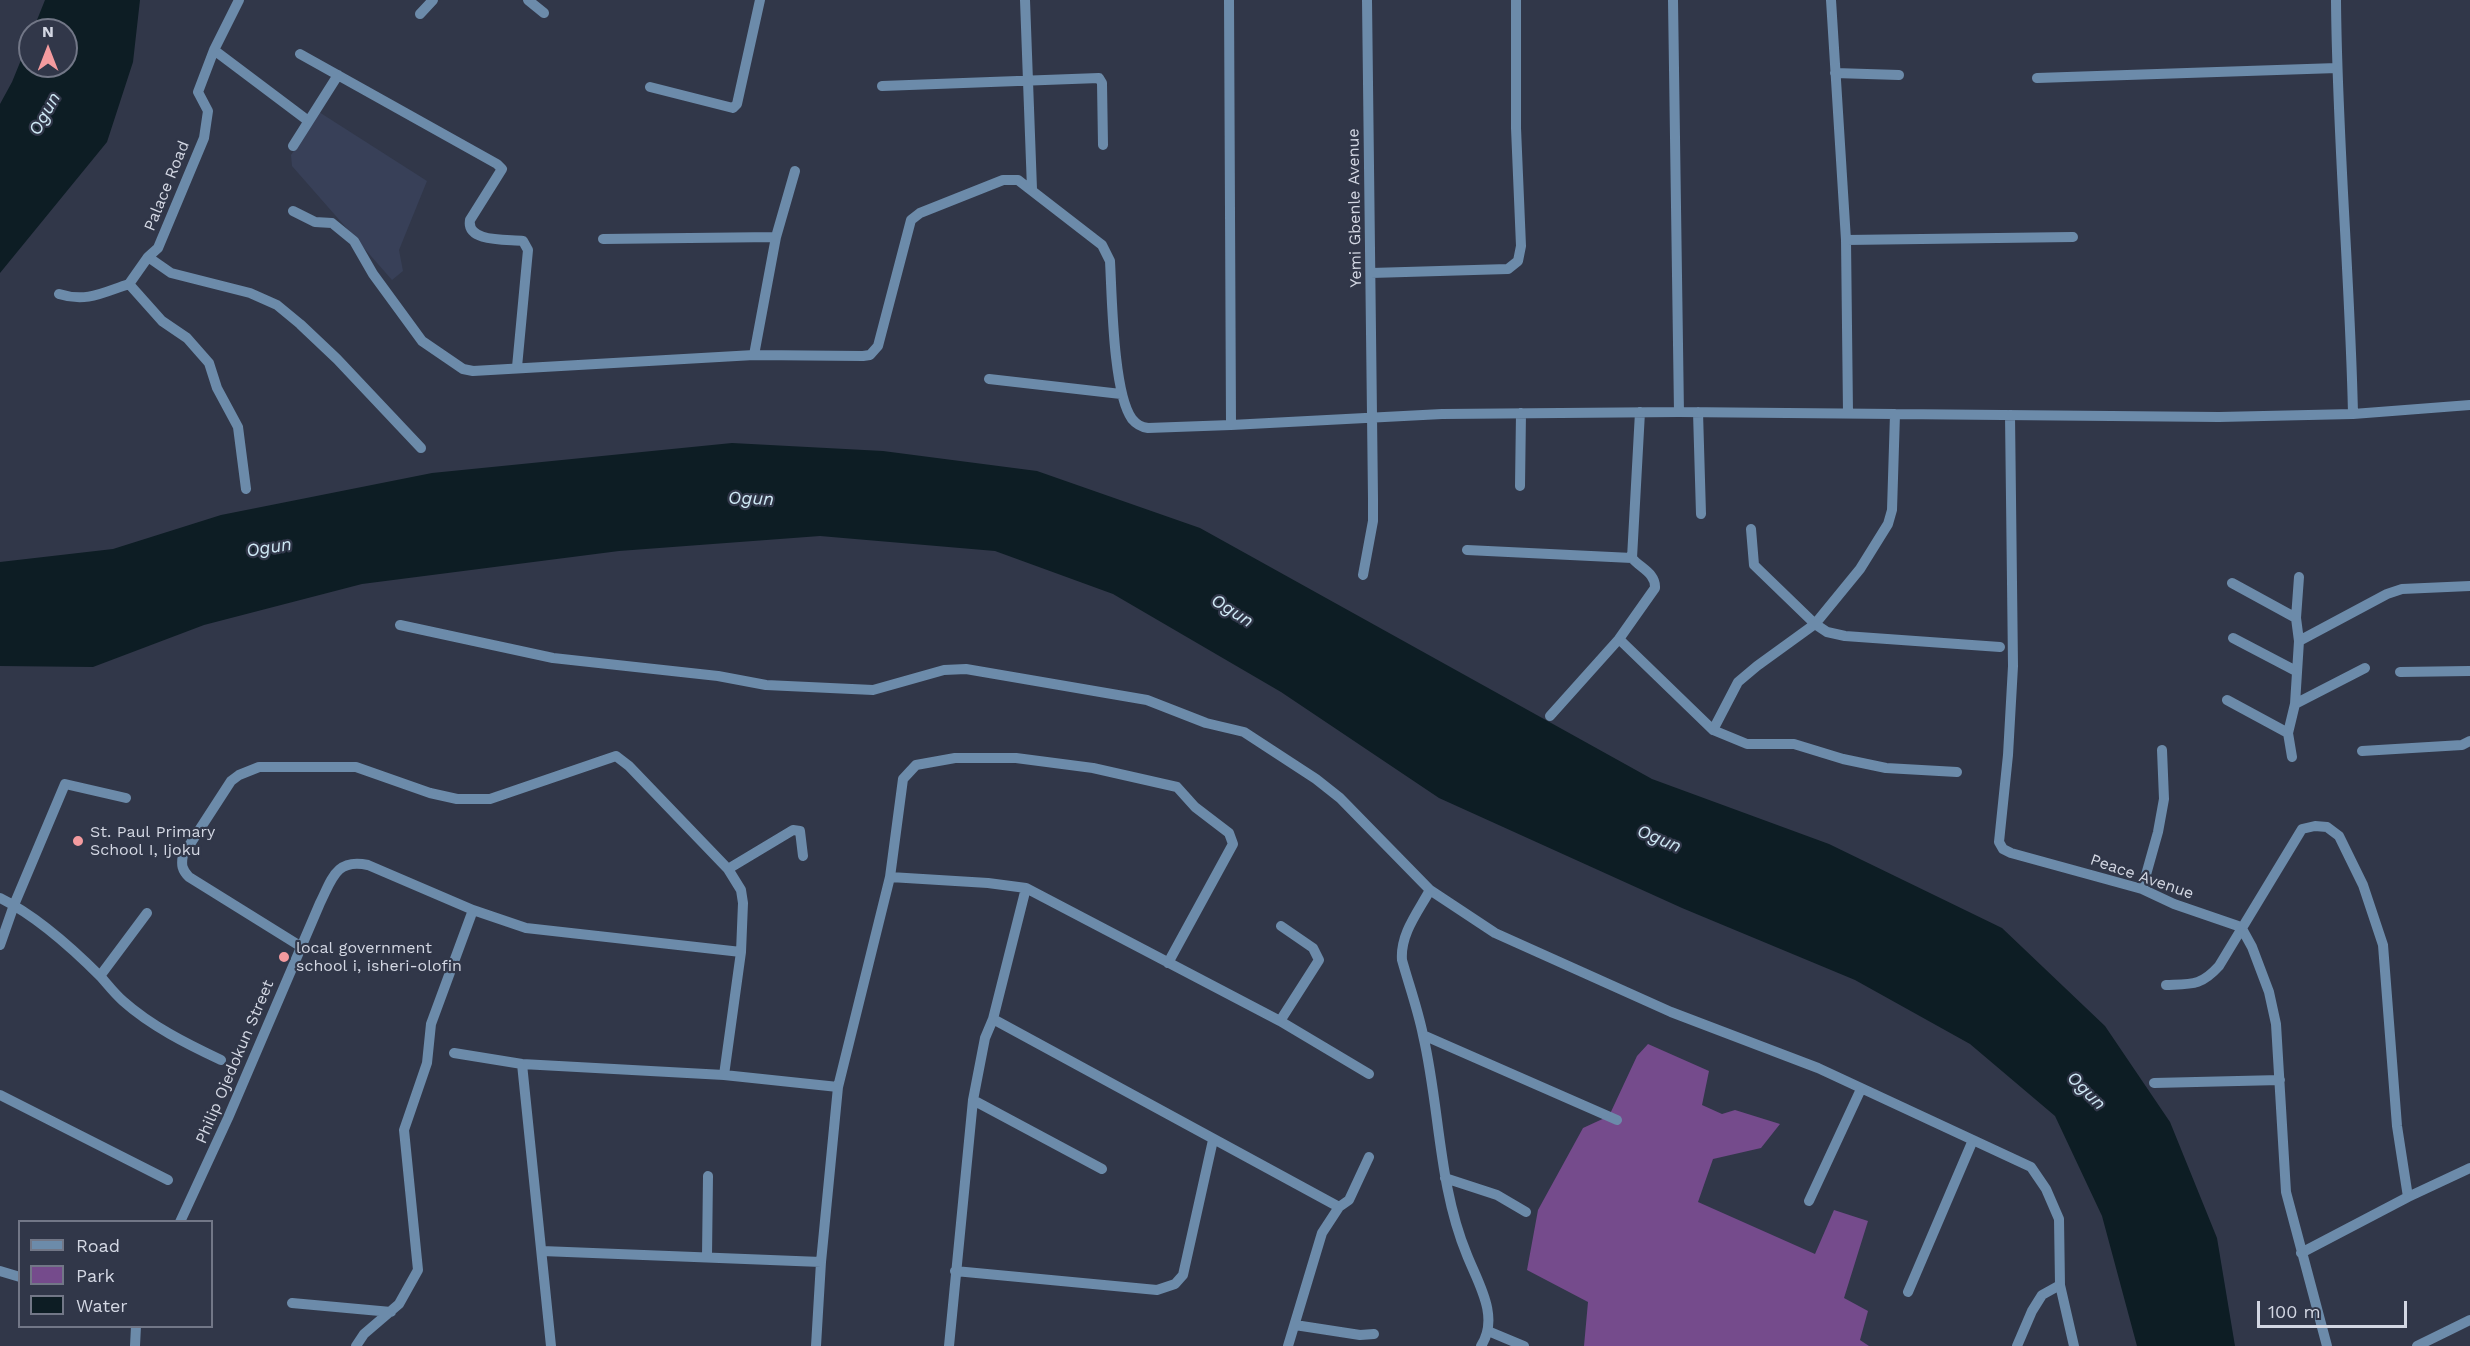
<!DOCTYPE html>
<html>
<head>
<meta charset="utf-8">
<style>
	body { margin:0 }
	#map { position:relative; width:2470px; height:1346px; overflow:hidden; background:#313749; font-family:"Work Sans",sans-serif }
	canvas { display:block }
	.legend { position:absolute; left:18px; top:1220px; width:195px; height:108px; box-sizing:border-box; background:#313749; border:2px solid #727787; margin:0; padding:8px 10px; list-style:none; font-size:18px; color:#d3d7e3 }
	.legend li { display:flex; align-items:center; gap:12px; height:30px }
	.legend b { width:30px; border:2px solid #727787 }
	.north { position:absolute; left:18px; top:18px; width:60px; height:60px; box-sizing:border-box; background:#313749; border:2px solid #727787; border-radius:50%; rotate:0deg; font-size:16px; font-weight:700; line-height:24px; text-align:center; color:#d3d7e3 }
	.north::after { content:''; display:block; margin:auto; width:21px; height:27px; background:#f49b9f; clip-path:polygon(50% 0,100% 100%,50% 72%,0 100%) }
	.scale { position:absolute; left:2257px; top:1301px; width:150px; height:27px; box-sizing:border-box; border:3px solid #d3d7e3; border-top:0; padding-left:8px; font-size:18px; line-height:21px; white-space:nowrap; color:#d3d7e3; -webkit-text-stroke:4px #313749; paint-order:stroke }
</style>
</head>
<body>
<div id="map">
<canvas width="2470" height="1346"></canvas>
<ul class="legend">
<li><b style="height:8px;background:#6c8baa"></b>Road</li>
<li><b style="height:16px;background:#754b8c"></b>Park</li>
<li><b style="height:16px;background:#0d1d24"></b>Water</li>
</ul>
<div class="north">N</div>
<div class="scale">100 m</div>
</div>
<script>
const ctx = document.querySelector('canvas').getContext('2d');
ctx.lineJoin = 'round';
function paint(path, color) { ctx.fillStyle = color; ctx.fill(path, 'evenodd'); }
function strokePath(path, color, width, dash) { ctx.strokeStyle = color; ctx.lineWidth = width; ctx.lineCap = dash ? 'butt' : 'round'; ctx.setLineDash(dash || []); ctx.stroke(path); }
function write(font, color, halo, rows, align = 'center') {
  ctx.font = font + ' "Work Sans",sans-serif'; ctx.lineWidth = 4.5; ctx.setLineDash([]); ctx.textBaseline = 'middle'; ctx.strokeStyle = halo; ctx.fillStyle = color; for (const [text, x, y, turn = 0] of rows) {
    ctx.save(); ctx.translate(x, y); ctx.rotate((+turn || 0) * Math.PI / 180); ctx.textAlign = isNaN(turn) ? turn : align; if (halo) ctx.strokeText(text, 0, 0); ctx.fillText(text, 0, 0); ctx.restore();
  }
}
const built = new Path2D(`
	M319 112 427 181 399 250 403 271 392 280 292 166 291 155Z`);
const green = new Path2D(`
	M1648 1044 1709 1071 1702 1105 1722 1114 1735 1110 1780 1124 1761 1148 1713 1159 1698 1202 1815 1254 1834 1210 1868 1221 1844 1298 1868 1311 1860 1340 1869 1346H1584L1588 1302 1527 1270 1538 1210 1583 1128 1609 1116 1637 1056Z`);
const water = new Path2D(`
	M45 0H140L133 62 107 142 0 273V104L12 82 30 38V66H66V30H33Z
	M732 443 883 451 1037 471 1200 528 1652 779 1829 844 2002 928 2105 1026 2170 1122 2217 1238 2235 1346H2137L2102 1216 2055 1116 1970 1044 1855 980 1682 908 1439 798 1281 692 1113 594 995 551 820 536 619 551 362 584 204 625 93 667 0 666V562L113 549 221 515 432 473Z`);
const minor = new Path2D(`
	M239 0 214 50 198 92 208 111 204 138 158 248 148 257 129 284 162 321 187 338 209 363 217 388 238 427 246 489
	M528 0 544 13
	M1025 0 1032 189
	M1229 0 1231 425 1442 414 1679 412 2219 417 2353 414 2470 405
	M1673 0 1679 412
	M1831 0 1846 240 1848 413
	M2336 0C2337 138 2350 276 2353 414
	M420 14 433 0
	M214 50 307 120
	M300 54 497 164 502 169 470 220C466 243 508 239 523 241L528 250 517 367
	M1835 73 1899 75
	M2037 78 2337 68
	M882 86 1099 78 1102 83 1103 145
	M650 87 733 108 737 104 760 0
	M293 146 338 75
	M293 211 315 222 332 223 354 241 373 274 422 341 463 369 473 371 754 355 863 356 870 355 878 346 911 220 920 213 1003 180H1018L1102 245 1110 261C1112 296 1113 393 1132 419 1137 425 1141 427 1148 428L1231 425
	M603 239 776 237
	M1846 240 2073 237
	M148 257 171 273 250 293 277 305 300 324 337 359 421 448
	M1371 273 1508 269 1518 261 1521 246 1516 128V0
	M59 294C87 303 104 292 129 284
	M754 355 776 237 795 171
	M989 379 1121 394
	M1698 412 1701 514
	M2010 415 2013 666 2008 755 1999 842 2003 849 2011 853 2142 889 2174 904 2241 927 2252 947 2269 992 2276 1024 2286 1192 2327 1346
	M1520 486 1521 413
	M1751 529 1754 565 1815 624 1827 632 1845 636 2000 647
	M1467 550 1632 558
	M1363 575 1373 521V499L1367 0
	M2232 583 2296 618
	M400 625 553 658 718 676 766 685 873 690 944 670 966 669 1147 700 1206 723 1244 732 1316 779 1340 798 1430 890 1495 933 1671 1012 1818 1068 2031 1167 2046 1189 2059 1219 2060 1285 2074 1346
	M2233 638 2296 671
	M1619 639 1713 730 1747 744H1794L1843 759 1886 768 1957 772
	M2299 641 2387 594 2402 589 2470 586
	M2400 672 2470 671
	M2227 700 2288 733
	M2295 704 2365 668
	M1550 716 1619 639 1655 588C1656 573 1640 568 1632 558L1640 412
	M1713 730 1738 682 1757 666 1815 624 1860 569 1888 524 1892 510 1895 414
	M2362 751 2462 745 2470 741
	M2292 757 2288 733 2295 704 2299 641 2296 618 2299 577
	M728 869 793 830 800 831 803 856
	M890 877 988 883 1026 888 1280 1021 1369 1074
	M2142 889 2158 832 2164 799 2162 750
	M1430 890C1418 912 1400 934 1402 960 1409 985 1418 1010 1423 1035 1440 1108 1438 1185 1467 1255 1478 1283 1500 1317 1481 1346
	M0 898C37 916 72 948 101 977 108 985 115 994 123 1001 151 1026 187 1044 221 1060
	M0 945 14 905 65 784 126 798
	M300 946 189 877C182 870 181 865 183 855L231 781 239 775 259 767H356L430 793 457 799H490L616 756 629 766 728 869 741 890 743 903 741 952 724 1075
	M100 976 147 913
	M2166 985C2192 984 2201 986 2219 966L2302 829 2315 826 2327 827 2339 836 2363 885 2383 945 2397 1126 2408 1197
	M993 1019 1339 1207
	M1280 1021 1319 960 1313 948 1281 926
	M1423 1035 1617 1120
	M454 1053 522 1064 724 1075 838 1087
	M522 1064 551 1346
	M2154 1083 2280 1080
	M0 1095 168 1180
	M973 1100 1102 1169
	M1445 1178 1497 1195 1526 1212
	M1809 1201 1861 1089
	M180 1222 228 1118 320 903C332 879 336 858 368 865L473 910 526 928 741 952
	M542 1251 821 1262
	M2301 1253 2408 1197 2470 1168
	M707 1256 708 1176
	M0 1271 20 1277
	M955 1271 1157 1290 1175 1284 1183 1275 1213 1140
	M1908 1292 1973 1140
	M292 1303 391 1312
	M1295 1325 1360 1335 1374 1334
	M1488 1331 1524 1346
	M135 1346 136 1326
	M356 1346 364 1334 399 1304 418 1270 404 1130 427 1063 431 1024 473 910
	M816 1346 821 1262 838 1087 890 877 903 779 916 765 955 758H1016L1093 768 1177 787 1195 807 1229 833 1233 844 1168 963
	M949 1346 973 1100 985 1038 993 1019 1026 888
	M1288 1346 1322 1233 1339 1207 1349 1200 1369 1157
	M2017 1346 2032 1311 2042 1295 2060 1285
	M2417 1346 2470 1320`);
const markers = [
	[78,841,6,"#f49b9f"],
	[284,957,6,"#f49b9f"]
];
const streetNames = [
	["Palace Road",167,186,-68],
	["Yemi Gbenle Avenue",1355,208,-91],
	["Peace Avenue",2142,877,19],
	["Philip Ojedokun Street",235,1062,-67]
];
const poiNames = [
	["St. Paul Primary",90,832],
	["School I, Ijoku",90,850],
	["local government",296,948],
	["school i, isheri-olofin",296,966]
];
const waterNames = [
	["Ogun",45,114,-61],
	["Ogun",751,499,2],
	["Ogun",269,548,-9],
	["Ogun",1232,611,32],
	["Ogun",1659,839,22],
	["Ogun",2086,1091,45]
];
paint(built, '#384058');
paint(green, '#754b8c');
paint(water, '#0d1d24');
strokePath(minor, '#6c8baa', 10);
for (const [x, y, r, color] of markers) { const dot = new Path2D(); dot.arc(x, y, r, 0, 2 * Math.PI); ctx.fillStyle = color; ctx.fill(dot); strokePath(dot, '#313749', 2); }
write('16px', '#d3d7e3', '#313749', streetNames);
write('16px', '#d3d7e3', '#313749', poiNames, 'left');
write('italic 18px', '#cfe9f5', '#313749', waterNames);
</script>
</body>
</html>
